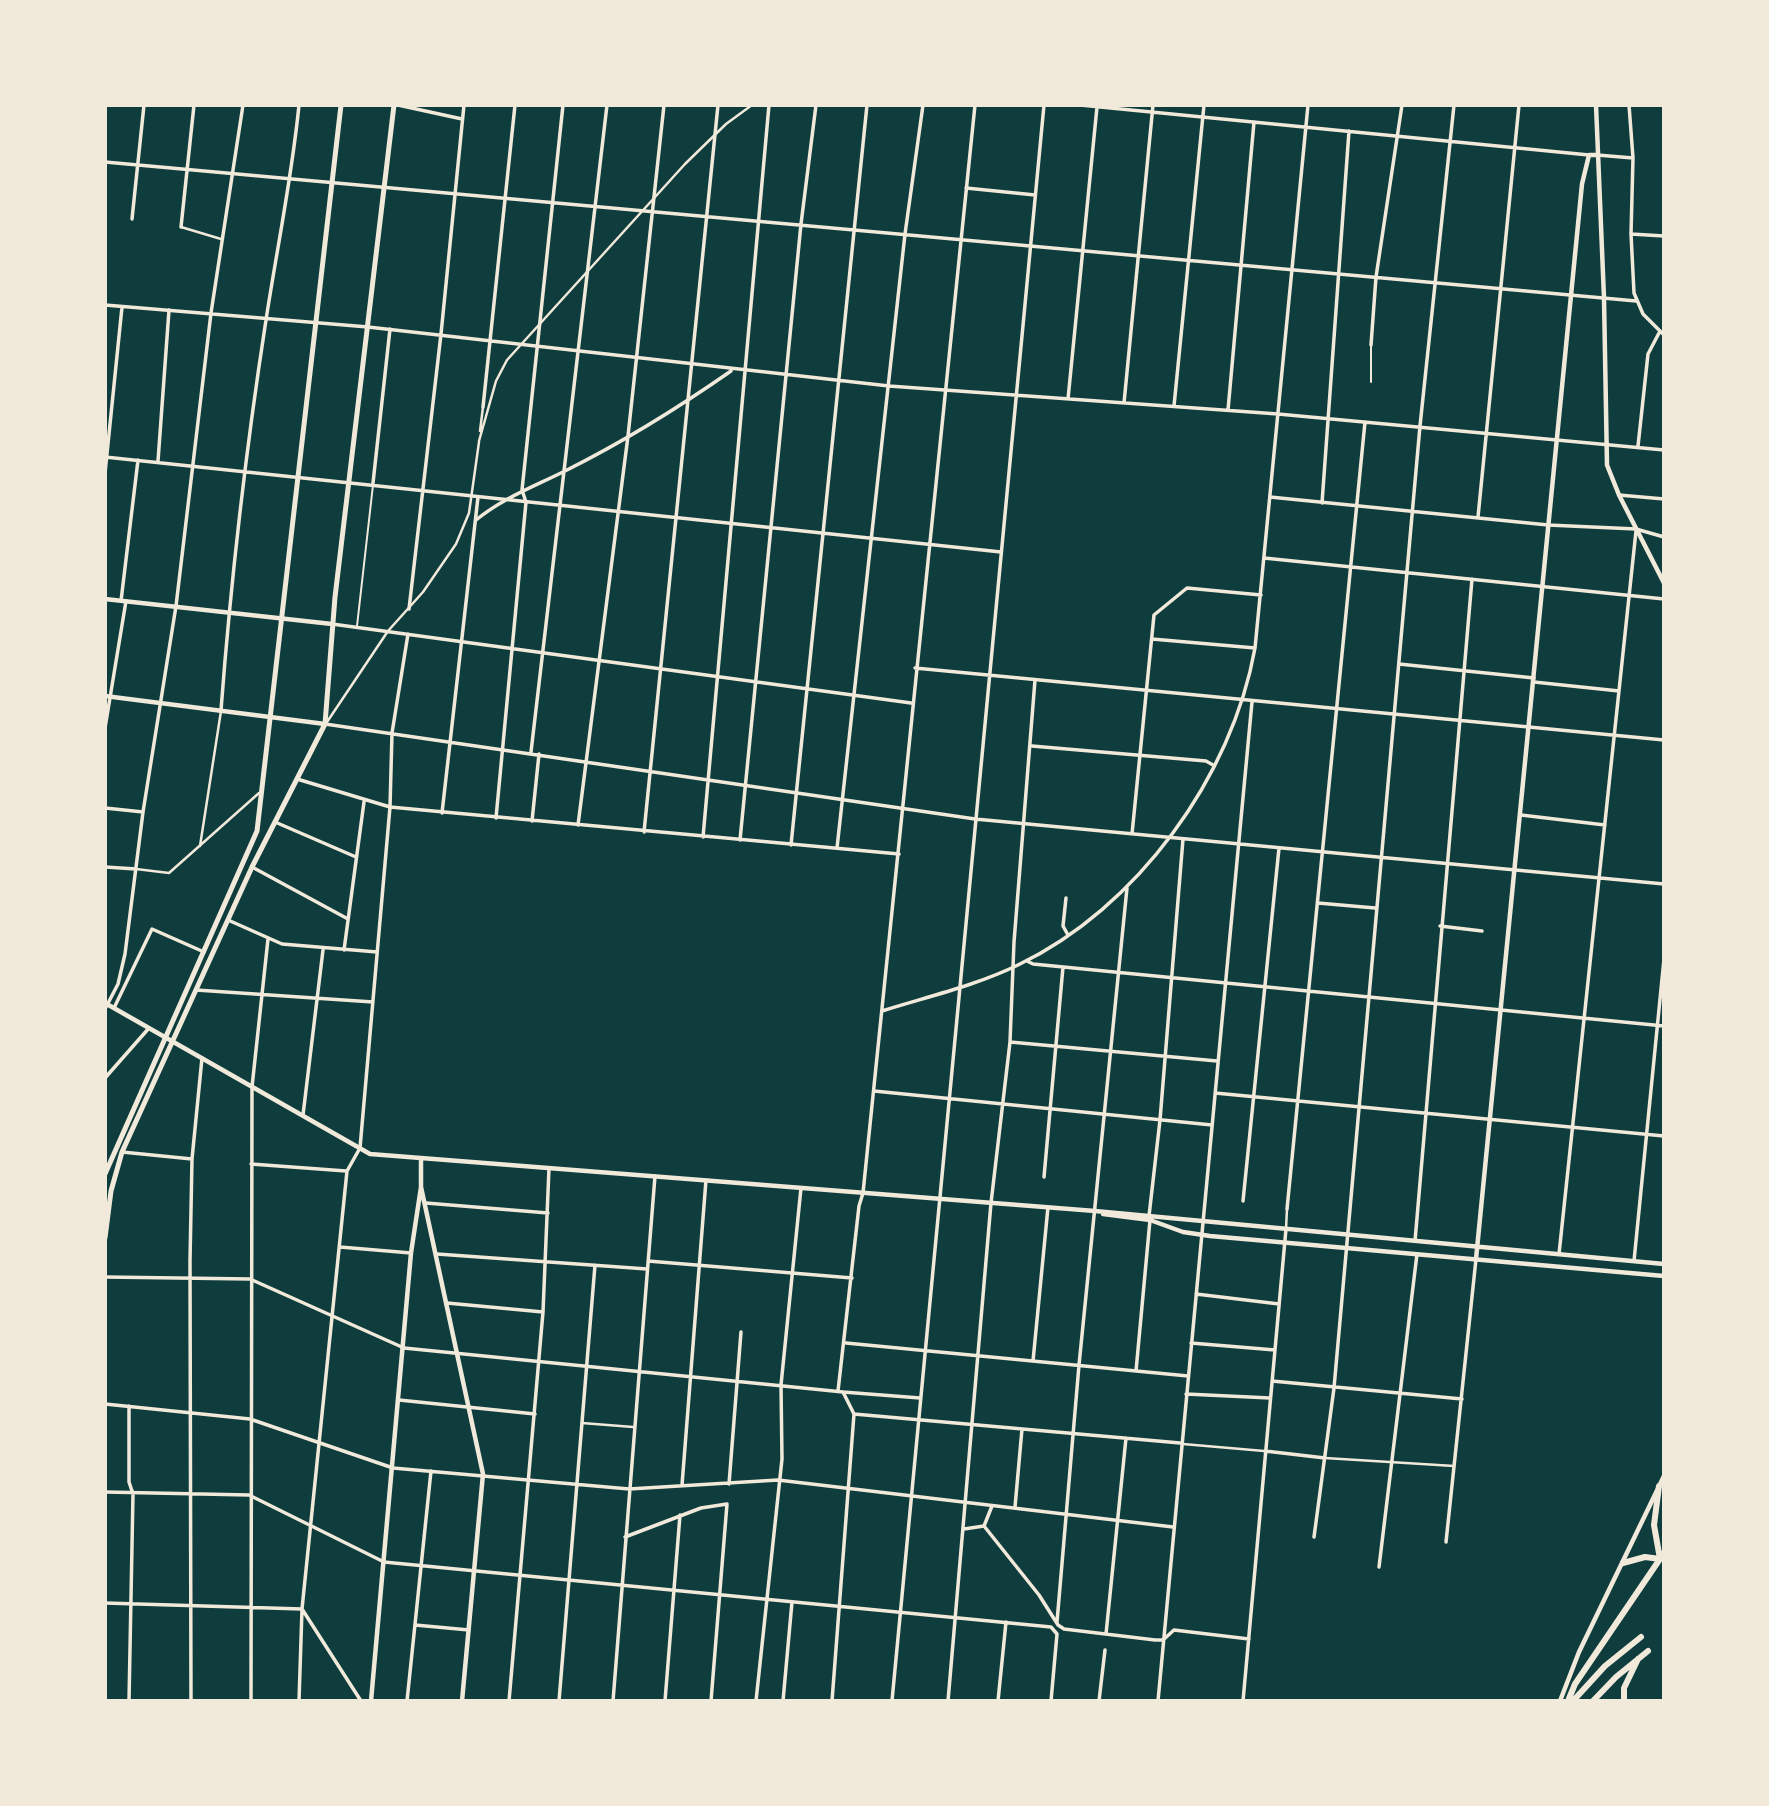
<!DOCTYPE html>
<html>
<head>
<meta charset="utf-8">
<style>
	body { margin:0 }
	#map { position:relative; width:1769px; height:1806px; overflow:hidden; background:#0f3d3e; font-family:"Nunito Sans",sans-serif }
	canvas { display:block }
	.frame { position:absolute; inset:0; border:107px solid #f1e9da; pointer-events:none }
</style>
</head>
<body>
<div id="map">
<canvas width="1769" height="1806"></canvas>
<div class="frame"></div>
</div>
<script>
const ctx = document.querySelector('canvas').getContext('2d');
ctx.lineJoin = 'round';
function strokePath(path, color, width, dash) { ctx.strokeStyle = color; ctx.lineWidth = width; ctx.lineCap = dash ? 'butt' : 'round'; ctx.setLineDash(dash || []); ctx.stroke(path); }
const service = new Path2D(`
	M1371 346V382
	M357 626 373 485`);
const pedestrian = new Path2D(`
	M181 227 221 239
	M480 431 483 407
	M479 441 496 381 507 360 685 164 726 124 752 105
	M327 722 388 631 423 592 456 544 469 513 479 442
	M200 846 221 711
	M136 869 169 873 259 793
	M1286 1229 1287 1209
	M582 1423 633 1427
	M1183 1444 1264 1451
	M1325 1458 1454 1466`);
const minor = new Path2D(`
	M398 105 462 119
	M1080 105 1589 155
	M1629 105 1633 158 1631 234 1634 293 1643 314 1664 335
	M1597 155 1633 158
	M105 162 1636 301
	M966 188 1035 195
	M132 219 144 105
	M181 227 194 105
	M1631 234 1664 236
	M105 305 368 327 889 386 1278 414 1664 450
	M1371 345 1376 277 1402 105
	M1068 399 1097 107
	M1124 403 1153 105
	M1174 406 1204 105
	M483 407 515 105
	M1228 410 1254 122
	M1638 446 1648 354 1659 333
	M105 457 1001 552
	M158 461 169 310
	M105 473 122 307
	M373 483 390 329
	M1619 495 1664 499
	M1270 497 1548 525 1636 529 1664 537
	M1322 503 1349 131
	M1478 517 1519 105
	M476 520C503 498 533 487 565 471 623 442 678 408 731 371
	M1264 558 1664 599
	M121 601 138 460
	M409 609 441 334 464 105
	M332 624 911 703
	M1152 639 1255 648
	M1399 664 1534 678
	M915 668 1664 740
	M1534 682 1619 691
	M221 710C231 579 246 449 266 320 277 248 292 177 299 105
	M325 724 975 819 1664 884
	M105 728 126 601
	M1032 746 1206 761 1213 765
	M531 752 607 105
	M297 779 390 807 899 854
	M105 808 143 812
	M442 813 478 497
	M1521 815 1605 825
	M496 818 526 502 522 490 563 105
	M532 821 539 754
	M275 822 356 857
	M578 825 628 436 664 105
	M644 832 718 105
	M1132 834 1154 615 1187 588 1261 595
	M703 837 769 105
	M740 840 801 224 816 105
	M791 845 867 105
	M837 848 905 234 923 105
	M105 867 136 869
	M252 867 348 919
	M1066 898 1063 926 1068 935
	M1318 903 1375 908
	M228 920 282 944 377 952
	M1440 926 1482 931
	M344 950 364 802
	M1027 961 1033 964 1664 1026
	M196 990 373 1002
	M114 1008 152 929 204 952
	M105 1009 118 984 125 954 143 812 176 606 211 313 243 105
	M882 1011C926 997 975 986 1018 965 1137 908 1232 777 1255 648L1308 105
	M1010 1042 1217 1061
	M105 1078 149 1028
	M874 1091 1212 1125
	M1215 1093 1664 1136
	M303 1115 323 950
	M122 1152 192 1159
	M251 1164 346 1171
	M1044 1177 1063 967
	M1243 1201 1279 848
	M426 1203 548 1213
	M1287 1209 1365 422
	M1149 1216 1160 1120 1183 839
	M1415 1241 1472 579
	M340 1247 411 1253
	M437 1254 647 1269
	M1559 1254 1636 531
	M648 1261 852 1278
	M1634 1261 1664 959
	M105 1277 250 1279 404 1348 843 1392 854 1414 832 1701
	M1196 1294 1279 1304
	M447 1303 543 1312
	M846 1343 1188 1376
	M1191 1343 1275 1350
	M1033 1361 1048 1207
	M1136 1371 1150 1220
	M1272 1381 1462 1399
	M838 1391 859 1206 863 1193 975 105
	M843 1392 920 1398
	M1186 1394 1270 1398
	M399 1400 535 1414
	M105 1404 250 1419 393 1468 629 1489 778 1480 1173 1527
	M129 1406V1482L133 1494 129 1701
	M854 1414 1180 1443
	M1265 1451 1325 1458
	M729 1484 741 1332
	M682 1485 706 1180
	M105 1492 249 1495 384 1562 1051 1627 1057 1634 1051 1701
	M1015 1507 1022 1429
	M984 1526 992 1506
	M964 1529 984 1526 1039 1595 1058 1625 1064 1629 1155 1640H1163L1174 1630 1249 1639
	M625 1537 701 1508 727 1504 711 1701
	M1314 1537 1334 1388 1420 426 1454 105
	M1446 1542 1476 1259
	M1379 1567 1417 1254
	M105 1603 302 1609 361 1701
	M1057 1622 1079 1365 1127 888
	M415 1625 469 1630
	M1106 1634 1126 1438
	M191 1701 190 1261 192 1159 202 1058
	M251 1701 252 1087 268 939
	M299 1701 302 1609 347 1171 360 1148 390 807 392 733 408 634
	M407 1701 431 1471
	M509 1701 543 1312 549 1168
	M559 1701 595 1265
	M613 1701 655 1176
	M665 1701 680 1515
	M756 1701 782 1459 781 1385 801 1188
	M783 1701 792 1602
	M892 1701 1044 105
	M948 1701 991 1203 1010 1042 1014 942 1035 680
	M998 1701 1006 1622
	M1099 1701 1105 1650
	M1158 1701 1252 702
	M1243 1701 1286 1229`);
const tertiary = new Path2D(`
	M1596 105 1604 298 1607 465 1619 495 1664 583
	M105 599 332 624
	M105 696 325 724
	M105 1003 370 1154 1095 1211 1664 1264
	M421 1158V1187L483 1474 462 1701
	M1103 1214 1150 1220 1183 1232 1210 1236 1664 1276
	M1476 1259 1582 184 1589 155H1596
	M371 1701 411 1253 421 1187
	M1560 1701 1579 1652 1664 1476`);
const secondary = new Path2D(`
	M105 1174 257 831 341 105
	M105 1238 111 1191 122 1152 252 867 325 724 335 597 394 105`);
const primary = new Path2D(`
	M1623 1563 1645 1557 1660 1559 1654 1525 1659 1486
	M1568 1701 1575 1684 1664 1553
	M1573 1701 1605 1666 1641 1637
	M1593 1701 1616 1677 1648 1651
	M1624 1701V1688L1638 1659`);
strokePath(service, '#f1e9da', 2);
strokePath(pedestrian, '#f1e9da', 2.5);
strokePath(minor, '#f1e9da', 3.5);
strokePath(tertiary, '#f1e9da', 4.5);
strokePath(secondary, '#f1e9da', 5);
strokePath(primary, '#f1e9da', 6);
</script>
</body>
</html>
